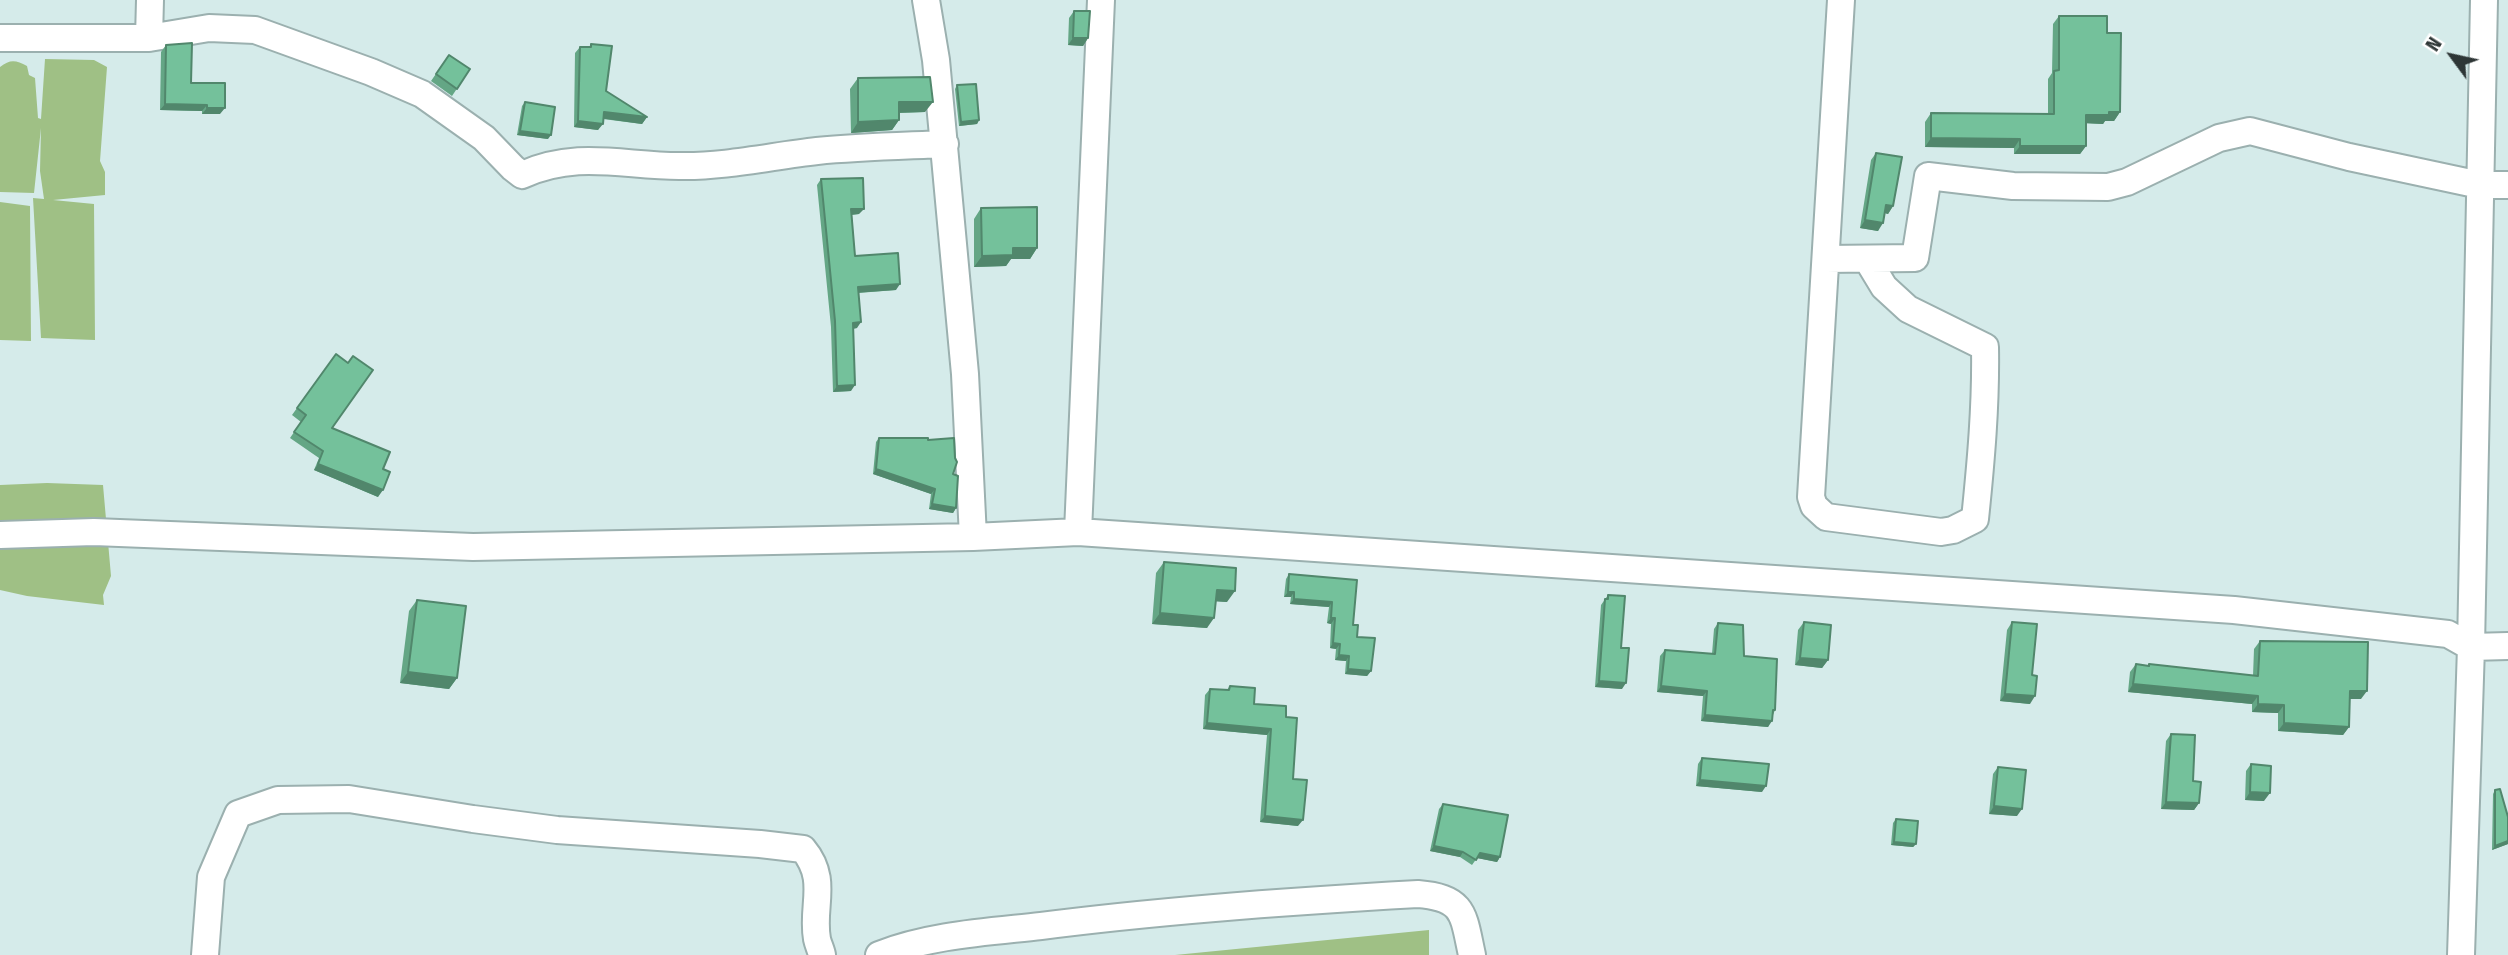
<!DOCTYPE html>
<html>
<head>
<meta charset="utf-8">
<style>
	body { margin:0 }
	#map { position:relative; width:2508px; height:955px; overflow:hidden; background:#d5ebea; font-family:"Fira Sans Condensed",sans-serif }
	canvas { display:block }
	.north { position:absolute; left:2417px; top:21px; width:70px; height:70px; -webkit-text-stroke:5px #fff; paint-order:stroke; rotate:303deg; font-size:19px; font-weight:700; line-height:28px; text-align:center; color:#2e3636 }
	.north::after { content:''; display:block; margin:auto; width:24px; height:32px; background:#2e3636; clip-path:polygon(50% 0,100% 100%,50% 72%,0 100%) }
</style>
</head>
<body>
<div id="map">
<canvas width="2508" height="955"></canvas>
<div class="north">N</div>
</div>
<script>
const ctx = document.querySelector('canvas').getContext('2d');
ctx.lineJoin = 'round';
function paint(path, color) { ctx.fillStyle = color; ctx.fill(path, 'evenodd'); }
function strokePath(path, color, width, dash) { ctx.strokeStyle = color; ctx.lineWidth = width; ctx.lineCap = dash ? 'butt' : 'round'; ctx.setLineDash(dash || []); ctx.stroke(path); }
const green = new Path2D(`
	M45 59 94 60 107 67 100 161 105 172V195L53 200 94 204 95 340 41 338 33 198 44 199 40 171 41 128 34 193 0 192V67C10 59 16 60 27 66L29 75 35 78 38 118 41 119Z
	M0 202 30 206 31 341 0 340Z
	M47 483 103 485 111 576 103 595 104 605 27 596 0 590V485Z
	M1429 930V955H1175Z`);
const minor = new Path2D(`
	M926 0 936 60 965 374 973 537
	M1841 0 1811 497 1814 506 1826 517 1941 532 1953 530 1975 519C1981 461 1986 405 1985 347L1908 309 1884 287 1867 259
	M0 38H149L209 28 255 30 371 72 422 94 484 138 513 168 522 175C577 150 623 166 679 166 725 167 772 156 817 151 859 147 902 146 945 144
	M149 38 150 0
	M1826 259 1915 258 1928 176 2013 186 2108 187 2127 182 2219 138 2250 131 2349 157 2480 185H2508
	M1078 532 1101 0
	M0 535 94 532 473 547 973 537 1078 532 2234 610 2448 634 2471 647 2508 646
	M205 955 211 877 238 814 278 800 349 799 473 819 557 830 760 844 803 849C829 880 811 906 817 939 818 944 821 950 822 955
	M879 955C929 935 987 932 1041 926 1166 910 1292 901 1418 894 1465 898 1463 914 1472 955
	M2461 955 2471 647 2484 0`);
const wall = new Path2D(`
	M1074 11 1088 38 1083 46 1068 45 1069 18Z
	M2059 16 2107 33 2120 112 2114 121H2105L2103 124 2086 123V146L2080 154H2014V148L1925 147V122L1931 113 2048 114V79L2052 73 2053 24Z
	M591 44 606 91 647 117 642 124 603 119 598 130 574 127 575 53 580 47H589Z
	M166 45 191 83 220 114H202V111L160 110 161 52Z
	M449 55 470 69 452 96 431 81Z
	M858 78 925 112 899 113V120L892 130 851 133 850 89Z
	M957 85 979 120 977 124 959 126 955 89Z
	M525 102 548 139 517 135 522 106Z
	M1876 153 1893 206 1888 214 1885 213 1878 231 1860 228 1871 160Z
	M821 179 859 214 852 215 855 256 896 290 858 293 857 328 853 329 851 391 833 392 831 327 817 185Z
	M981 208 1037 248 1030 259H1011L1006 266 974 267V219Z
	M336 354 332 428 383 469 378 497 314 470 319 458 290 438 301 422 292 415Z
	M879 438 928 440 953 474 956 508 953 513 929 509 931 494 873 474 876 442Z
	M1164 562 1227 602 1216 601 1207 628 1152 624 1156 573Z
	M1289 574 1357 580 1353 625 1371 671 1367 676 1345 674 1346 661 1335 660 1336 649 1330 648 1331 624 1327 623 1329 607 1290 604 1291 597H1284L1286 579Z
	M1608 595 1621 648 1622 689 1595 687 1601 605Z
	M417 600 457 678 449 689 400 683 409 611Z
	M1804 622 1828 660 1822 668 1795 665 1798 630Z
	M2012 622 2030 704 2000 701 2007 630Z
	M1718 623 1744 656 1775 710 1768 727 1701 721 1703 696 1657 692 1660 656 1665 650 1712 654 1714 629Z
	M2260 641 2361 699H2350L2349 727 2343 735 2278 731V713L2252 712V704L2128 692 2130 672 2136 664 2148 666 2149 664 2253 676 2254 649Z
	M1230 686 1254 704 1286 717 1298 826 1260 822 1267 735 1203 729 1205 695 1210 689 1227 690Z
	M2171 734 2193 781 2199 803 2194 810 2161 809 2166 741Z
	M1702 758 1762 792 1696 786 1698 764Z
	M2251 764 2264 801 2245 800 2246 771Z
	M1998 767 2017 816 1989 814 1993 774Z
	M2495 790 2508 844 2492 850 2493 794Z
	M1443 804 1500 857 1497 862 1477 858 1472 865 1460 857 1430 851 1439 809Z
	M1896 819 1916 844 1913 847 1891 845 1893 823Z`);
const shadedWall = new Path2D(`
	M1073 38H1088L1083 46 1068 45Z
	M899 102H933L925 112 891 113Z
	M165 104 207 105 202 111 160 110Z
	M207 108H225L220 114H202Z
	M604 112 647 117 642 124 599 118Z
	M2109 112H2120L2114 121H2105L2103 124 2080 123 2086 115Z
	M899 120 892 130 851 133 858 122Z
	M979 120 977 124 959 126 961 122Z
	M578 121 603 124 598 130 574 127Z
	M520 131 551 135 548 139 517 135Z
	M1931 138 2020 139 2014 148 1925 147Z
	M2020 146H2086L2080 154H2014Z
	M1886 205 1893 206 1888 214 1881 212Z
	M851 209H864L859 214 847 215Z
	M1865 220 1883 223 1878 231 1860 228Z
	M1013 248H1037L1030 259H1011L1006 266 974 267 982 256Z
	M900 284 896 290 854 293 858 287Z
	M861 322 857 328 849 329 853 323Z
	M855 385 851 391 833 392 837 386Z
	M318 464 383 490 378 497 314 470Z
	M876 469 935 489 931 494 873 474Z
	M932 504 956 508 953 513 929 509Z
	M1217 590 1235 591 1227 602 1209 601Z
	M1288 592H1294L1291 597H1284Z
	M1294 599 1332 602 1329 607 1290 604Z
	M1160 613 1214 618 1207 628 1152 624Z
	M1331 618H1335L1331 624 1327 623Z
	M1333 643 1340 644 1336 649 1330 648Z
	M1339 655 1349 656 1346 661 1335 660Z
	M1800 658 1828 660 1822 668 1795 665Z
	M1348 669 1371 671 1367 676 1345 674Z
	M408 672 457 678 449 689 400 683Z
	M1599 681 1626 683 1622 689 1595 687Z
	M2133 684 2258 696 2252 704 2128 692Z
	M1661 686 1707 691 1703 696 1657 692Z
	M2350 691H2367L2361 699H2344Z
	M2005 694 2035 696 2030 704 2000 701Z
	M2258 704 2284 705 2278 713 2252 712Z
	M1705 715 1772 721 1768 727 1701 721Z
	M1207 723 1271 729 1267 735 1203 729Z
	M2284 723 2349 727 2343 735 2278 731Z
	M1700 780 1766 786 1762 792 1696 786Z
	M2250 792 2270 793 2264 801 2245 800Z
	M2166 802 2199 803 2194 810 2161 809Z
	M1994 806 2022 809 2017 816 1989 814Z
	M1265 816 1303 820 1298 826 1260 822Z
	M2508 841V844L2492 850 2495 846Z
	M1894 842 1916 844 1913 847 1891 845Z
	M1434 846 1463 852 1460 857 1430 851Z
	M1480 853 1500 857 1497 862 1477 858Z`);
const building = new Path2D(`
	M1074 11H1090L1088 38H1073Z
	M2059 16H2107V33H2121L2120 112H2109V115H2086V146H2020V139L1931 138V113L2054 114V71L2059 70Z
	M192 43 191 83H225V108H207V105L165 104 166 45Z
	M591 44 612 46 606 91 647 117 604 112 603 124 578 121 580 47H591Z
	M449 55 470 69 457 89 436 74Z
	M930 77 933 102H899V120L858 122V78Z
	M976 84 979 120 961 122 957 85Z
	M525 102 555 107 551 135 520 131Z
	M1876 153 1902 157 1893 206 1886 205 1883 223 1865 220Z
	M863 178 864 209H851L855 256 898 253 900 284 858 287 861 322 853 323 855 385 837 386 835 321 821 179Z
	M1037 207V248H1013V255L982 256 981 208Z
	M336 354 348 363 353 356 373 370 332 428 390 452 383 469 390 472 383 490 318 464 323 451 294 432 306 415 297 408Z
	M879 438H928V440L954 438 955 458 957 462 953 474 958 476 956 508 932 504 935 489 876 469Z
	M1164 562 1236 568 1235 591 1217 590 1214 618 1160 613Z
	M1289 574 1357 580 1353 625H1358L1357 637 1375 638 1371 671 1348 669 1349 656 1339 655 1340 644 1333 643 1335 618H1331L1332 602 1294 599V592H1288Z
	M1608 595 1625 596 1621 648H1629L1626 683 1599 681 1605 599H1608Z
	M417 600 466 606 457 678 408 672Z
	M1804 622 1831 625 1828 660 1800 658Z
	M2012 622 2037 624 2032 675 2037 676 2035 696 2005 694Z
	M1718 623 1743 625 1744 656 1777 659 1775 710H1773L1772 721 1705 715 1707 691 1661 686 1665 650 1715 654Z
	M2260 641 2368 642 2367 691H2350L2349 727 2284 723V705L2258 704V696L2133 684 2136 664 2149 666V664L2258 676Z
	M1230 686 1255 688 1254 704 1286 706V717L1297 718 1293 779 1307 780 1303 820 1265 816 1271 729 1207 723 1210 689 1229 690Z
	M2171 734 2195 735 2193 781 2201 782 2199 803 2166 802Z
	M1702 758 1769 764 1766 786 1700 780Z
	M2251 764 2271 766 2270 793 2250 792Z
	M1998 767 2026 770 2022 809 1994 806Z
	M2500 789 2508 817V841L2495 846V790Z
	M1443 804 1508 815 1500 857 1480 853 1476 860 1463 852 1434 846Z
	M1896 819 1918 821 1916 844 1894 842Z`);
paint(green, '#9fc085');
strokePath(minor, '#9bb0af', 30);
strokePath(minor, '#fff', 26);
paint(wall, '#64a685');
paint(shadedWall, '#51876c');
paint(building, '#74c19b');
strokePath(building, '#51876c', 2);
</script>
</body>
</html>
